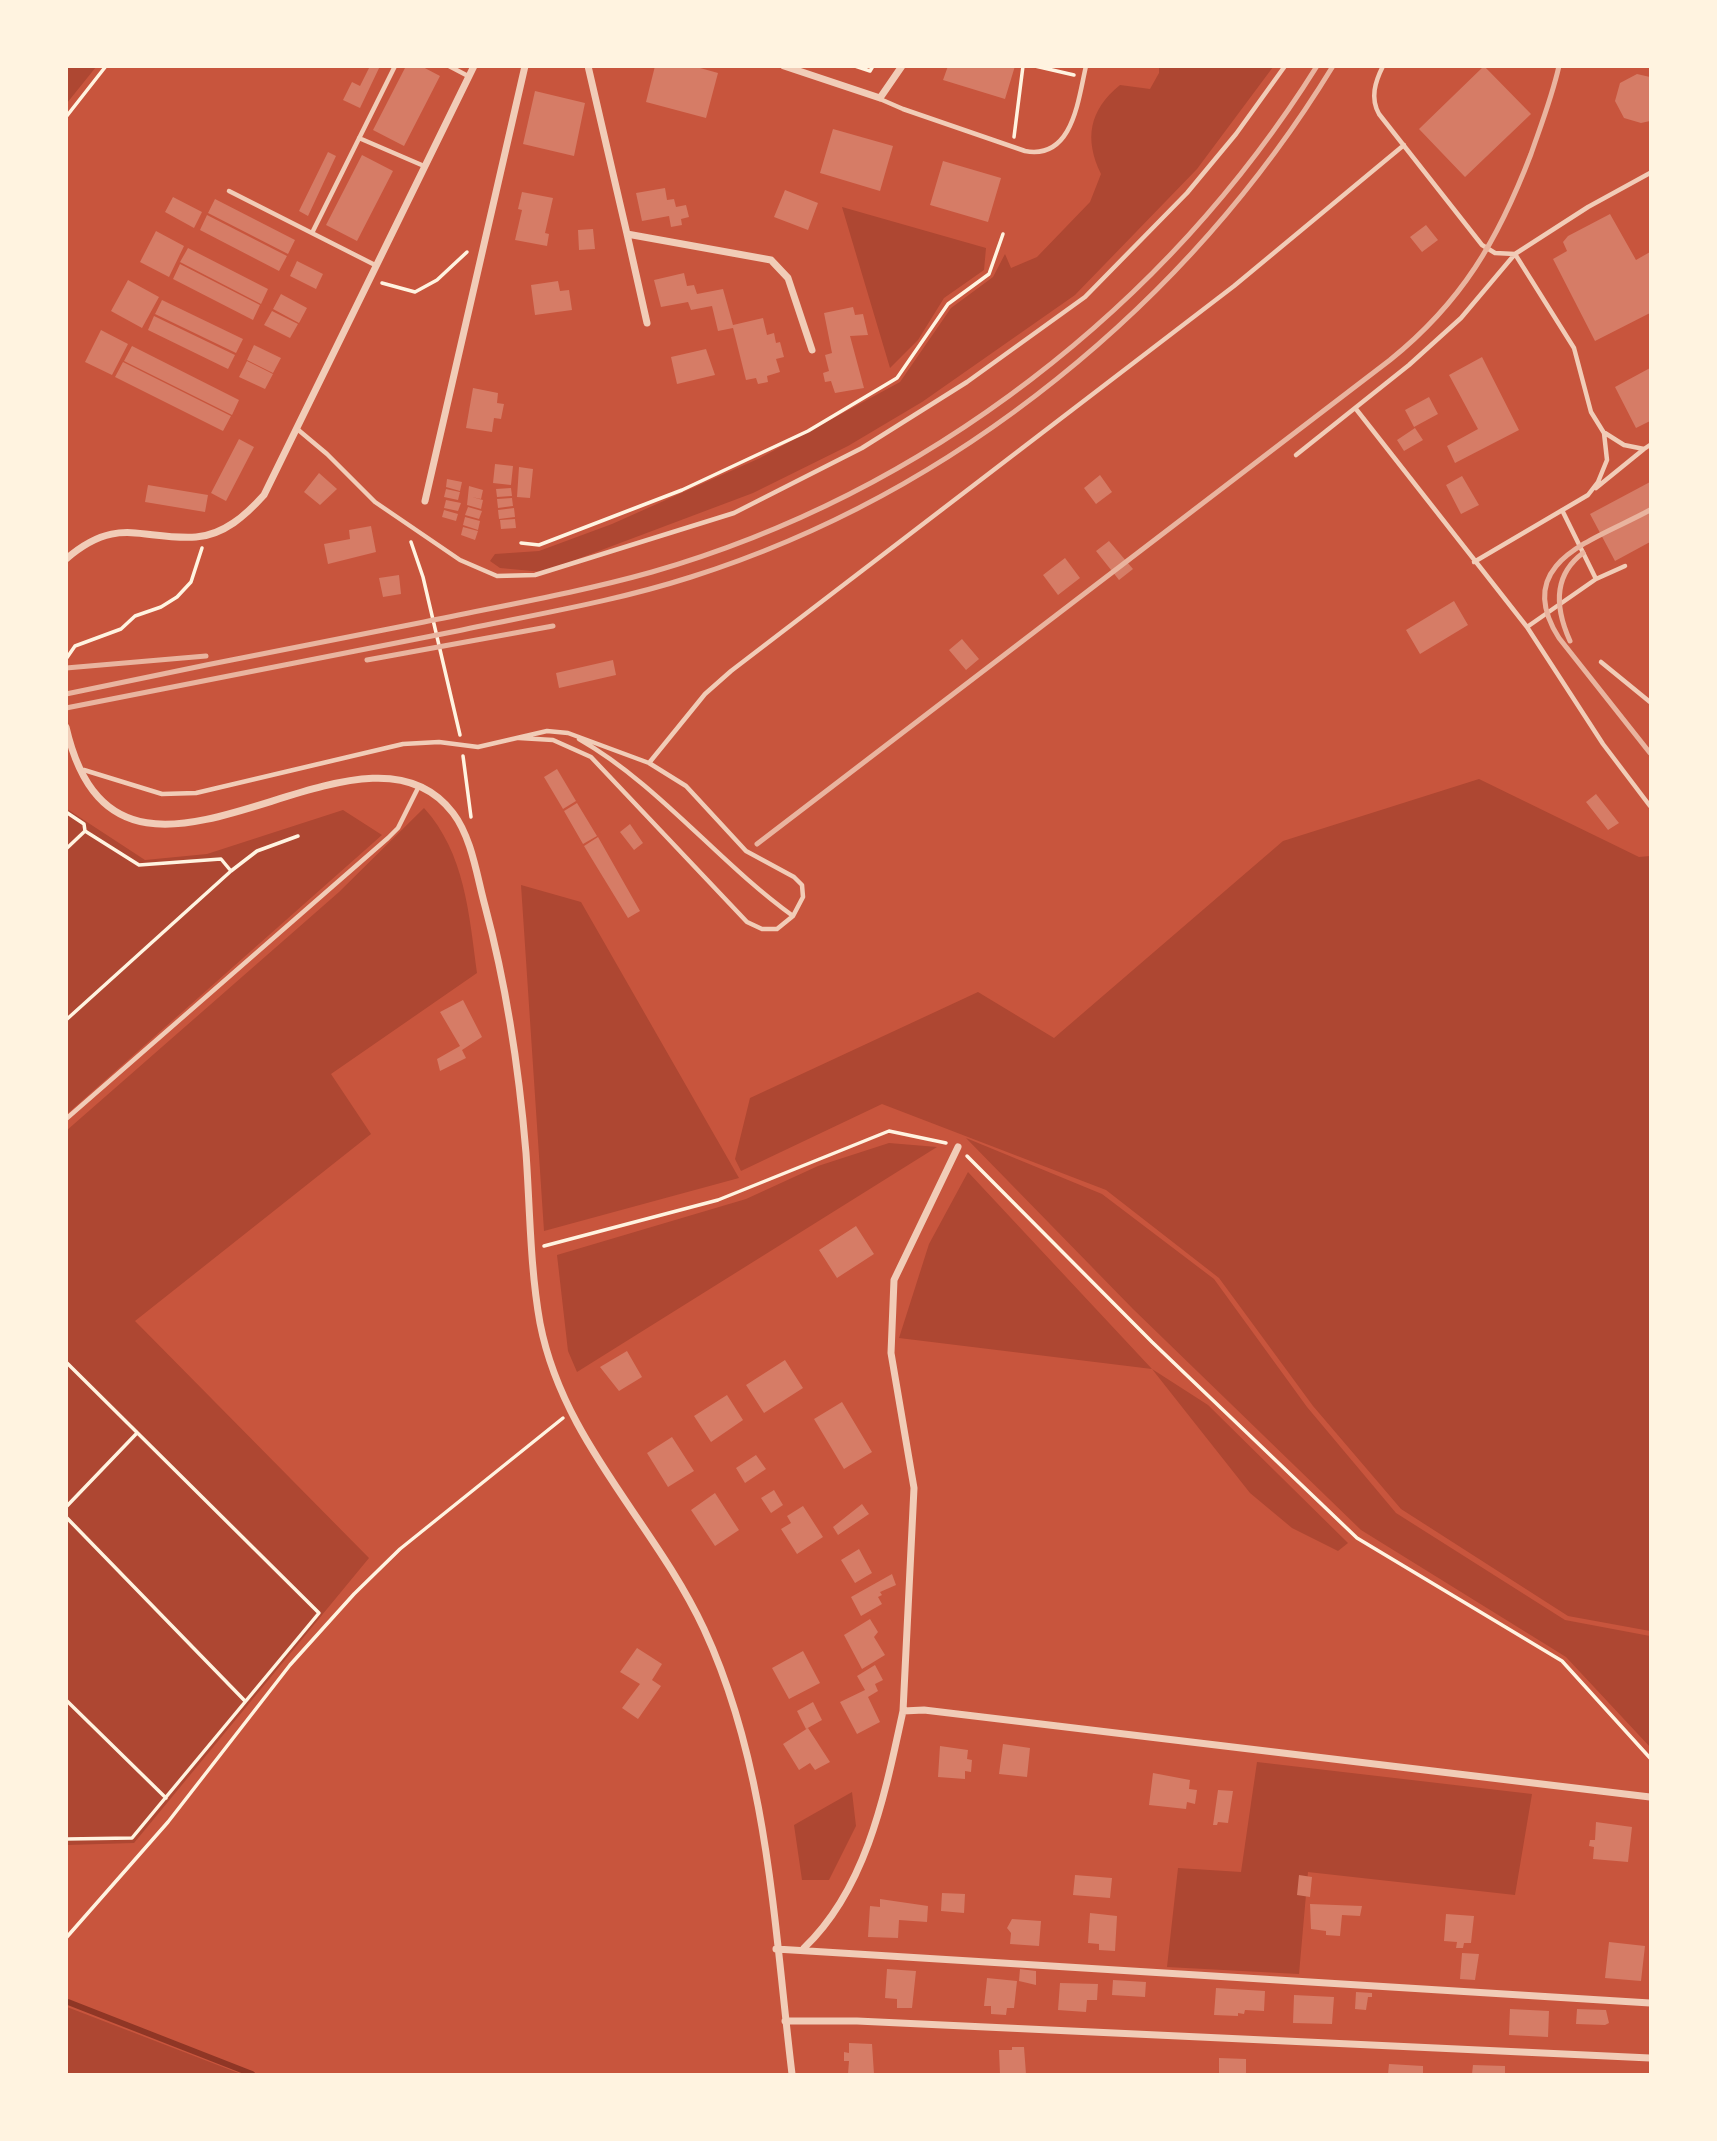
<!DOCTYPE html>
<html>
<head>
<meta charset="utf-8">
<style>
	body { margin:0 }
	#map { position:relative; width:1717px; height:2141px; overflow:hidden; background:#c8553d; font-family:"PT Sans",sans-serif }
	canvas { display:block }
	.frame { position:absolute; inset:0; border:68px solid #fff3e0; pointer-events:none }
</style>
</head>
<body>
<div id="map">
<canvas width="1717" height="2141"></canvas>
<div class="frame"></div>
</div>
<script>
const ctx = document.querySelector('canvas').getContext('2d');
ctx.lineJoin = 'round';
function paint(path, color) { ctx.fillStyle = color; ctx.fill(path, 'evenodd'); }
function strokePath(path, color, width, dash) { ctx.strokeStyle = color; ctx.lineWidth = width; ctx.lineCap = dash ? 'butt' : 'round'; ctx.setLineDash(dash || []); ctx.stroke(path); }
const green = new Path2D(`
	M67 66 96 67 67 103 66 67Z
	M1159 67H1273L1197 169 1075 295 922 402 848 446 753 493 543 572 500 568 490 561 495 554 539 551 612 524 760 458 900 382 951 308 993 277 1005 254 1011 268 1037 257 1090 202 1101 174C1084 139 1089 110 1120 85L1150 89 1159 73Z
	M842 207 986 248 984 270 944 298 918 340 890 368Z
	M1479 779 1639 857 1650 856V1631L1568 1616 1401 1509 1313 1406 1219 1278 1106 1190 882 1104 741 1171 735 1159 750 1098 978 992 1054 1038 1283 841Z
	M424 808C465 853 469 914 477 973L331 1074 371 1134 135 1321 369 1558 134 1843 67 1845 66 1131 339 892Z
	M67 809 145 860 207 854 343 810 382 835 67 1114Z
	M521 885 581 902 739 1178 544 1231Z
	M966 1138 1102 1194 1214 1279 1307 1407 1396 1513 1565 1620 1650 1636V1747L1566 1657 1361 1530 1133 1309Z
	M889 1143 937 1147 577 1372 568 1351 557 1255 746 1199 818 1166Z
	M968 1172 1152 1369 1208 1405 1348 1543 1338 1551 1292 1528 1250 1493 1152 1369 899 1338 929 1244Z
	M1257 1762 1532 1794 1515 1895 1308 1872 1299 1974 1167 1967 1178 1868 1241 1872Z
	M852 1792 856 1826 829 1880H802L794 1825Z
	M67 2007 241 2074H67Z`);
const stream = new Path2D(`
	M68 2002 252 2074`);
const building = new Path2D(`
	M370 66H380L360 108 343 100 352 82 360 86Z
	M406 66H421L440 76 404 146 373 130Z
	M655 66H693L718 73 706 118 646 102Z
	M948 66H1015L1005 99 943 80Z
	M1484 66 1531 114 1465 177 1419 129Z
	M1637 74 1650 77V121L1641 123 1624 118 1615 101 1620 83Z
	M535 91 585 103 574 156 523 144Z
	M833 129 893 146 880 191 820 173Z
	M328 152 336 156 308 216 299 211Z
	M362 155 393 171 357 241 326 225Z
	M943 161 1001 178 988 222 930 205Z
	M665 188 667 200 674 199 676 207 686 205 689 217 681 219 682 225 671 227 669 216 642 221 636 193Z
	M785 190 818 203 808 230 774 217Z
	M522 192 553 198 545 233 549 234 547 246 515 240 522 210 518 209Z
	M173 197 202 212 194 228 165 212Z
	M215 199 295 240 288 254 208 213Z
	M1610 214 1636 260 1650 252V313L1595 341 1553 259 1567 251 1563 242 1568 236Z
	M207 215 287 256 279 271 200 230Z
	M1426 225 1438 240 1422 252 1410 237Z
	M593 229 595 249 579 250 578 230Z
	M156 231 184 246 169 277 140 262Z
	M188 248 268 289 261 304 180 262Z
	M297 261 323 274 316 289 290 276Z
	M180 264 260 305 253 320 173 279Z
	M684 273 687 286 694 285 697 294 723 289 733 325 763 318 767 335 774 333 776 343 780 342 784 357 776 359 780 372 767 376 768 382 758 384 756 378 746 380 733 328 718 331 712 306 691 310 688 302 661 307 654 280Z
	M128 280 159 297 142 328 111 311Z
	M558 281 560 291 569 290 572 310 535 315 531 285Z
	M281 294 307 308 299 323 273 309Z
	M162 300 243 339 236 353 155 314Z
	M853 307 855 315 863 314 868 335 850 336 864 388 835 393 831 381 825 382 823 373 829 371 825 355 832 353 824 313Z
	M272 311 298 324 290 338 264 325Z
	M154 316 235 355 228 369 148 330Z
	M101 330 128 344 112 375 85 362Z
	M254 345 281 358 273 373 247 360Z
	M132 346 239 400 232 415 124 361Z
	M706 349 715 375 677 384 671 357Z
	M1482 357 1519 430 1455 463 1447 446 1478 429 1449 375Z
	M247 361 273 374 265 389 239 377Z
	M123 362 231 416 223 431 115 377Z
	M1650 368V421L1636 428 1615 387Z
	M473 388 498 393 497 403 504 404 501 419 494 418 492 432 466 428Z
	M1429 397 1438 414 1414 427 1405 410Z
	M1415 428 1423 440 1404 451 1397 440Z
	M239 439 254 447 226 501 211 493Z
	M495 464 513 466 511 485 493 483Z
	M519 467 533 469 530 498 517 497Z
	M319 473 337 489 320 505 304 492Z
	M1100 475 1112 492 1096 504 1084 488Z
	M1462 476 1479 505 1461 514 1446 485Z
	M447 479 462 482 460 491 446 487Z
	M1650 482V542L1615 561 1590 514Z
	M148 485 208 495 205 512 145 502Z
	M469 486 483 490 481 499 472 497 483 500 481 509 467 505Z
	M511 488 512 496 497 497 496 489Z
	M446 489 460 492 458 500 444 497Z
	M512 498 513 506 498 508 497 499Z
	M446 500 461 503 458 511 444 508Z
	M468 507 482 511 479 519 465 515Z
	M514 508 515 517 499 519 498 510Z
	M444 510 458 514 456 521 442 517Z
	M465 517 480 521 478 530 463 525Z
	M515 519 516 528 501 529 500 520Z
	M371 526 376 552 328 564 324 544 350 539 349 530Z
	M463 527 478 531 475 540 461 535Z
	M1109 541 1133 569 1119 580 1096 551Z
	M1065 558 1080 578 1058 595 1043 575Z
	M399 575 401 594 383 597 379 578Z
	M1454 601 1468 625 1420 654 1406 630Z
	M962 639 979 659 966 670 949 650Z
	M613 660 616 675 559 688 556 673Z
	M557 769 576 801 563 809 544 777Z
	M1596 794 1619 823 1608 830 1586 802Z
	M577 803 597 836 583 844 564 811Z
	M630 824 643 843 634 850 620 832Z
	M598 837 640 911 628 918 584 846Z
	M463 1000 482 1037 462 1050 466 1058 440 1071 437 1059 460 1046 440 1012Z
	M856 1226 874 1254 837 1278 819 1250Z
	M627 1351 642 1377 619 1391 600 1367Z
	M785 1360 803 1388 764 1413 746 1385Z
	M727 1395 743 1420 711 1442 694 1416Z
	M842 1402 872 1452 844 1469 814 1419Z
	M672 1437 694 1471 668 1487 647 1453Z
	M756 1455 766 1469 745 1483 736 1468Z
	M774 1490 783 1505 771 1513 761 1498Z
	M715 1493 739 1530 715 1546 691 1510Z
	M862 1504 869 1514 838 1535 833 1527Z
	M803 1506 823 1537 797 1554 781 1529 791 1523 787 1516Z
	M859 1549 872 1573 855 1583 841 1560Z
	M892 1574 896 1585 880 1592 882 1595 878 1597 882 1604 861 1616 851 1597Z
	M870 1619 878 1632 874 1637 885 1655 862 1669 844 1635Z
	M637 1648 662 1664 652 1680 661 1686 638 1719 622 1708 640 1684 620 1672Z
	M803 1651 820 1683 789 1699 772 1668Z
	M875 1665 883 1680 875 1684 878 1691 868 1697 880 1722 857 1734 840 1702 865 1690 857 1676Z
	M813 1702 822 1720 806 1729 797 1711Z
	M808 1728 830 1762 815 1770 810 1763 799 1770 783 1744Z
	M1003 1744 1030 1748 1027 1777 999 1774Z
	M940 1746 968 1750 967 1759 972 1760 971 1772 965 1771V1779L938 1777Z
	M1153 1773 1190 1780 1189 1789 1197 1790 1195 1804 1187 1802 1186 1809 1149 1805Z
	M1218 1790 1233 1791 1228 1823 1218 1822 1217 1825H1213Z
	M1596 1822 1632 1827 1628 1862 1593 1859 1594 1847 1589 1846 1590 1840H1595Z
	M1075 1875 1112 1878 1110 1898 1073 1895Z
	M1299 1875 1312 1877 1310 1897 1297 1895Z
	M942 1893 965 1894 964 1913 941 1911Z
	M880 1899 928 1906 927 1922 899 1920 898 1938 868 1937 870 1906 880 1907Z
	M1310 1904 1362 1906 1360 1916 1342 1915 1340 1936 1326 1935V1931L1311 1929Z
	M1090 1913 1117 1916 1115 1951 1099 1950V1944L1088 1943Z
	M1446 1914 1474 1916 1471 1943H1464L1463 1948H1456L1457 1942 1444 1941Z
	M1012 1919 1041 1921 1039 1946 1010 1944 1011 1933 1007 1928Z
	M1609 1942 1645 1946 1641 1981 1605 1978Z
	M1462 1953 1479 1954 1475 1980 1460 1979Z
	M887 1969 916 1971 912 2008H897V1999L885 1998Z
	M1020 1969 1036 1971V1985L1019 1981Z
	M987 1978 1017 1981 1014 2008H1007L1006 2015 991 2014V2006H984Z
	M1113 1980 1146 1982 1145 1997 1112 1995Z
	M1060 1983 1098 1984 1097 2000H1087L1086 2012 1058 2010Z
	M1216 1988 1265 1991 1264 2011 1245 2010 1244 2014 1238 2013V2016L1214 2015Z
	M1356 1992 1372 1993V1997H1368L1366 2010 1355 2009Z
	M1294 1995 1334 1997 1332 2024 1293 2023Z
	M1510 2009 1549 2011 1548 2037 1509 2035Z
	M1577 2009 1606 2010 1609 2023 1605 2025 1576 2024Z
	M849 2043 872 2044 874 2074H848L849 2061H844V2052L849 2053Z
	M1012 2047H1024L1026 2074H1000L999 2050H1012Z
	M1219 2058 1246 2059V2074H1219Z
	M1389 2064 1423 2066V2074H1388Z
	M1473 2065 1505 2066V2074H1472Z`);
const path = new Path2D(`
	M855 66 870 71 873 66
	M1035 66 1074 75
	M66 117 106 66
	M1014 137 1023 66
	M382 283 415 292 437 280 467 252
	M411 542 423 577 460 735
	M521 543 539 545 682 490 808 431 897 378 948 304 989 274 1003 234
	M66 659 75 646 121 629 135 616 161 607 177 597 191 582 202 548
	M463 756 471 817
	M66 812 84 824 85 831
	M66 849 85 831 139 865 221 859 231 871
	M66 1020 231 871 257 851 298 836
	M967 1156 1152 1342 1357 1538 1562 1661 1650 1758
	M544 1246 718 1200 889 1131 946 1143
	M66 1362 319 1613 132 1838 66 1839
	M66 1507 137 1433
	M66 1517 245 1701
	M66 1700 166 1798
	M66 1938 168 1822 290 1665 354 1594 400 1549 563 1418`);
const service = new Path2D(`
	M449 66 468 76
	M1383 66C1375 82 1370 98 1379 114L1482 245 1495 253 1515 254 1588 207 1650 173
	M880 99 903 109 1025 151C1073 160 1078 100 1086 66
	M359 138 424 166
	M229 191 377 266
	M312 233 395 66
	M1356 409 1527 627 1603 744 1650 806
	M296 428 327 454 375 502 460 560 497 576 535 575 734 513 862 448 967 382 1085 297 1187 193 1236 134 1285 66
	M1605 433 1624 445 1644 449 1650 445
	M1296 455 1409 365 1461 318 1515 254 1574 348 1591 412 1604 433 1607 460 1598 482 1588 495 1474 562
	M1596 488 1644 449
	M1562 510 1596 579
	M1527 627 1596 579 1625 566
	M1601 662 1650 702
	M568 733 649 763 705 694 731 671 1234 286 1404 145
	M519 738 553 740 591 757 747 922 762 929H777L793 916 803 897 802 885 794 877 746 851 686 786 649 763
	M579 739C658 784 719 863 793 916
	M84 770 162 794 196 793 403 744 439 742 478 747 547 731 568 733
	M66 1119 388 838 398 828 418 788`);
const minor = new Path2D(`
	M588 66 627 234
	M784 66 880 98 902 66
	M647 323 627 234 771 260 788 278 812 350
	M425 501 525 66
	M66 559C117 515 140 540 196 537 224 535 246 515 264 495L474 66
	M66 727C119 958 358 688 453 813 472 838 477 877 485 906 507 988 519 1069 526 1153 530 1209 530 1267 540 1323 563 1442 654 1522 704 1629 768 1767 774 1925 792 2074
	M903 1711 914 1488 891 1353 894 1280 958 1147
	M804 1948C867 1888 885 1794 903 1711L924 1710 1650 1797
	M776 1949 1650 2003
	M785 2021H857L1650 2058`);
const rail = new Path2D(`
	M1650 510C1596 540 1510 561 1559 638L1650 753
	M1570 641C1556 610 1552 576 1583 553
	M367 660 553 626
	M66 668 206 656
	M66 694C185 669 305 645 424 622 500 606 577 593 652 572 926 493 1166 307 1317 66
	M66 708C195 683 324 658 452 632 532 615 613 602 691 577 956 493 1188 303 1333 66
	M757 844 1390 360C1462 302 1498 240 1531 154 1541 125 1552 97 1559 66`);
paint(green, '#ae4732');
strokePath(stream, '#8f3625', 6);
paint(building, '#d67c66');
strokePath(path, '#fff3e0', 3.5);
strokePath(service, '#f1ccb7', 4.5);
strokePath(minor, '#f1ccb7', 7);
strokePath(rail, '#e9b49f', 5);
</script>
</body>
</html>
